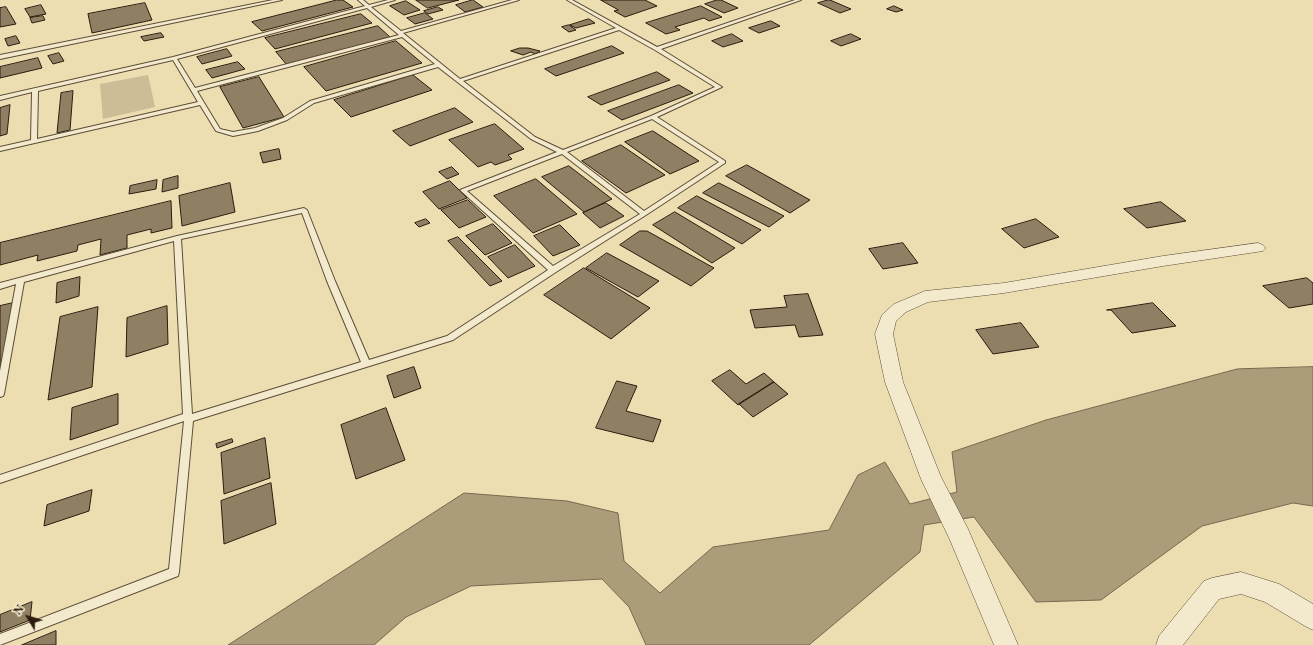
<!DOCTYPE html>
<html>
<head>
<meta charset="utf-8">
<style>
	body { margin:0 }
	#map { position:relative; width:1313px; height:645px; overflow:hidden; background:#eddeb2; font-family:"EB Garamond",serif }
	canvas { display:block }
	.north { position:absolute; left:8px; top:597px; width:40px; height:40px; -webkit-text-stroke:3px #f3eacd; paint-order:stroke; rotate:308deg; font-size:11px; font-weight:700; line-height:16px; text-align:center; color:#2b1b0e }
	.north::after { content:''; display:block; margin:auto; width:14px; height:18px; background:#2b1b0e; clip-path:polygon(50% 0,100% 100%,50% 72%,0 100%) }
</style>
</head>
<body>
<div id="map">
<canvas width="1313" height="645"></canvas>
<div class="north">N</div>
</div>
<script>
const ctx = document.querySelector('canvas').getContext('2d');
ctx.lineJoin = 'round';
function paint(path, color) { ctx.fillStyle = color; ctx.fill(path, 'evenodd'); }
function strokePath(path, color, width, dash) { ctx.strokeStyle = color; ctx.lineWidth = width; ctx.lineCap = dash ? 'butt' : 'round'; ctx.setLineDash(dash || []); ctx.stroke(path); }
const green = new Path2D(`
	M148 75 155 107 103 119 100 84Z`);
const water = new Path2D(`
	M1313 367V506L1293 503 1202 526 1101 600 1036 602 974 517 924 525 920 552 809 645H646L629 607 602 579 471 586 406 617 374 645H228L464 493 567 501 618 513 624 561 660 593 713 547 829 530 858 475 885 462 910 504 957 492 952 452 1046 420 1237 369Z`);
const building = new Path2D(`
	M337 0H343L353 7 262 31 252 22Z
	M416 0H459L428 8Z
	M473 0 483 7 465 12 456 5Z
	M601 0H645L657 6 625 17 614 11 618 10Z
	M717 0H721L738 8 724 13 705 4Z
	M828 0H830L851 9 840 13 818 3Z
	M406 1 420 10 404 15 390 6Z
	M145 3 152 20 92 33 88 14Z
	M41 5 46 14 30 17 25 9Z
	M701 6 722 17 709 21 704 18 675 27 680 30 666 34 646 23Z
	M894 6 903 10 896 12 887 9Z
	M6 7 16 24 0 27V8Z
	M438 7 443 10 428 14 424 11Z
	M425 13 433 19 415 24 407 18Z
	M361 14 372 23 275 49 265 38Z
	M43 16 45 20 32 23 30 18Z
	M589 19 595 23 576 28 570 25Z
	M771 21 780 26 759 33 749 28Z
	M569 25 576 30 569 32 562 27Z
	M378 26 390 37 287 65 276 52Z
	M161 33 164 37 144 41 141 37Z
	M732 34 743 41 723 47 712 41Z
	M851 34 861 39 841 46 831 41Z
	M16 36 20 43 8 46 5 39Z
	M396 41 422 63 326 91 304 67Z
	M612 46 624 53 556 76 545 69Z
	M520 48H528L540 51 535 54 531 52 523 55 511 51Z
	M227 49 232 56 202 64 197 57Z
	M59 53 64 61 53 64 48 56Z
	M38 58 42 68 0 78V67Z
	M238 62 245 69 212 78 206 70Z
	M657 72 670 80 601 105 588 97Z
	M413 75 432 90 351 117 334 100Z
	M259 77 284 117 243 128 220 87Z
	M679 85 693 93 622 120 608 111Z
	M73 91 70 130 57 133 61 93Z
	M10 105 7 134 0 136V108Z
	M455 108 473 122 410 146 393 131Z
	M495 124 524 149 508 155 512 159 495 165 491 162 478 167 449 140Z
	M653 131 699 161 670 174 625 142Z
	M621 145 665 175 626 193 582 161Z
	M279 149 281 159 263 163 260 153Z
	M747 165 810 200 790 213 726 176Z
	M569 166 612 199 584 212 542 177Z
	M452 167 459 174 447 179 439 172Z
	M178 176V188L162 192 163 180Z
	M536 179 577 214 533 233 494 196Z
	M157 180 156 189 129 194 130 186Z
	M450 181 467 198 439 209 423 192Z
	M230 183 235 212 182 226 179 196Z
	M719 183 784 216 769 227 703 193Z
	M697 196 761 230 742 244 678 208Z
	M468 200 486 217 459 228 441 210Z
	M171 201 172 228 151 233V229L127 235V248L100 255 101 239 78 245 77 251 37 261 38 255 0 265V243Z
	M1161 202 1186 221 1147 228 1124 209Z
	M606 203 624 216 600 228 583 213Z
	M675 212 735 248 712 263 653 225Z
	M426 219 430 223 419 227 415 223Z
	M1036 219 1059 237 1024 248 1002 229Z
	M493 224 512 243 485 255 466 236Z
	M560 225 580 245 553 256 534 236Z
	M640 231H647L714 268 691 286 620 245Z
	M458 237 502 281 490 286 448 241Z
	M903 243 918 263 883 269 869 249Z
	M515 245 535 266 508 278 488 257Z
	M607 253 659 281 638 297 586 268Z
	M584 268 650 308 611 339 544 295Z
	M80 277 79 296 56 303 57 283Z
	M1307 278 1313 283V304L1289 308 1263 286Z
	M808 294 823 335 799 337 795 325 755 328 750 310 787 307 784 296Z
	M13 303 0 373V306Z
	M1153 303 1176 326 1132 333 1111 310H1107Z
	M167 306 168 344 126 357 127 318Z
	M98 307 92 387 48 400 60 317Z
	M1021 323 1039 347 993 354 976 330Z
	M414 367 421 388 394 398 387 376Z
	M730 370 746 384 764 373 774 382 738 405 712 381Z
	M617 381 637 386 626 411 661 420 653 442 596 428Z
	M774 382 788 394 753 417 739 404Z
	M118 394V424L70 440 72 408Z
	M386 408 405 460 356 479 341 425Z
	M265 438 270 478 224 494 221 453Z
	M232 439 233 442 217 448 216 444Z
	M271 483 276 524 224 544 221 501Z
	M92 490 89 511 44 526 47 505Z
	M32 602 30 620 0 632V615Z
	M56 631V645H22Z`);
const lane = new Path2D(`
	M273 0H282L0 59V55Z
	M358 0H363L369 5 388 0H395L371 7 401 31 512 0H519L403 33 460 79 616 28 567 0H572L657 47 795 0H801L661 49 722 87 657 117 725 161V163L646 215 556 272 453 340 193 421 179 572 178 576 0 645V634L169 569 184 421 0 483V475L183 414 174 241 24 282 4 394 3 396 0 397V371L16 284 0 289V283L177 236 304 208 307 210 335 281 369 360 447 336 548 270 460 190 557 152 531 139 438 67 314 103 287 120 258 131 233 136 216 131 200 105 0 151V147L31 140 32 92 0 100V96L173 57 365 6ZM367 8 399 35 195 88 177 59ZM619 30 655 50 715 87 651 116 563 150 535 137 463 81ZM402 37 435 64 310 101 283 118 255 128 233 132 220 129 197 91ZM173 60 198 102 37 139 38 91ZM652 119 719 162 644 211 567 152ZM562 154 640 214 553 266 467 191ZM302 213 327 281 361 362 192 414 181 239Z`);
const street = new Path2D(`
	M1258 243 1263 245 1266 248 1263 251 1163 266 1004 293 928 302 906 312 896 321 893 334 903 382 941 477 968 529 1018 645H994L950 540 921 479 885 382 875 334 882 315 894 304 925 291 1004 283 1163 256Z
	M1241 572 1279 584 1313 604V630L1305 626 1265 602 1241 594 1219 599 1183 645H1156L1159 636 1204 581 1212 578Z`);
paint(green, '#ccbd96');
paint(water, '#ab9c7a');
strokePath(water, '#78684f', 1);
paint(building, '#908063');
strokePath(building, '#2b1b0e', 1);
strokePath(lane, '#5c4c37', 2);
strokePath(street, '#5c4c37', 1);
paint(lane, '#f3eacd');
paint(street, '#f3eacd');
</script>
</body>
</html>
